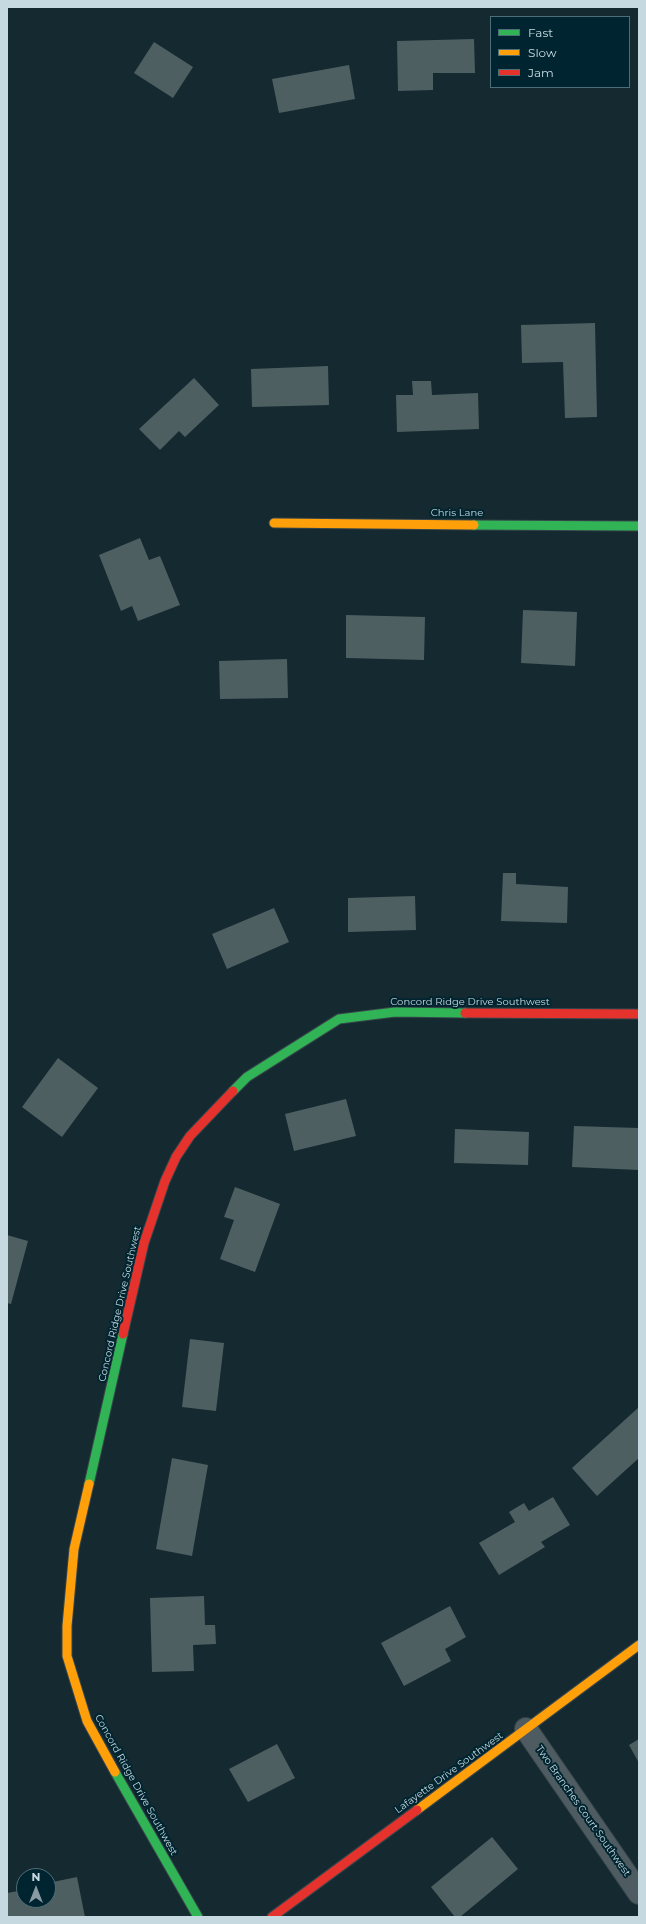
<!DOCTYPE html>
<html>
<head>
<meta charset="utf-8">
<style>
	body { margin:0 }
	#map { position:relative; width:646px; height:1924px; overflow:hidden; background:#152930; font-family:Montserrat,sans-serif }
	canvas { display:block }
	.frame { position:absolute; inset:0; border:8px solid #c6d9e0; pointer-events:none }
	.legend { position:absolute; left:490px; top:16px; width:140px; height:72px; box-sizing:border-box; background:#002530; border:1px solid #4f6d76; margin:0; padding:5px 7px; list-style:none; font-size:12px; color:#c6d9e0 }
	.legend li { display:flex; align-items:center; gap:8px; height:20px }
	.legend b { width:20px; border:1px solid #4f6d76 }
	.north { position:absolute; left:16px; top:1868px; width:40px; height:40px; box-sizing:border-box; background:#002530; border:1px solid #4f6d76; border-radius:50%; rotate:0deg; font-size:11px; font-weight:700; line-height:16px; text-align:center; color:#c6d9e0 }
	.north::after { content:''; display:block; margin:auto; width:14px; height:18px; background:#889ba2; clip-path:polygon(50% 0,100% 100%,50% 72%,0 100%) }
</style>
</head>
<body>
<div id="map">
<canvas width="646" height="1924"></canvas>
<div class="frame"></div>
<ul class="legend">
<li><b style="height:5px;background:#30b455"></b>Fast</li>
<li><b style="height:5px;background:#ff9f0a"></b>Slow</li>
<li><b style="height:5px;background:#e5322d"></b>Jam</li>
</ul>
<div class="north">N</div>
</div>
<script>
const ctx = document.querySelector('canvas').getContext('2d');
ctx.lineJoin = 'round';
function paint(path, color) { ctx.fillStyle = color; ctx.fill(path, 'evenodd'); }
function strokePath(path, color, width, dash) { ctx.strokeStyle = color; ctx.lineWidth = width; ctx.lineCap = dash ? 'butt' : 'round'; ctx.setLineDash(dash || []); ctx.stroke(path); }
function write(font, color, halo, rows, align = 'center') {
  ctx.font = font + ' Montserrat,sans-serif'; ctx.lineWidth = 4; ctx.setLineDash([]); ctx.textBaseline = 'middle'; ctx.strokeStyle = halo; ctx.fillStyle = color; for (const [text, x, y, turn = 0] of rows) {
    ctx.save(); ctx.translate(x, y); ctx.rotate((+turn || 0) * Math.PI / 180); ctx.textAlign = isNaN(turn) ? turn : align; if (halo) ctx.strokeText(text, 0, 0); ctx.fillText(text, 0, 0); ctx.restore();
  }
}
const building = new Path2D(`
	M474 39 475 73H433V90L398 91 397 41Z
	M154 42 193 67 173 98 134 73Z
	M349 65 355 99 279 113 272 79Z
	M595 323 597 417 565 418 563 362 522 363 521 325Z
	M328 366 329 405 252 407 251 369Z
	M194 378 219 405 185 437 179 431 160 450 139 429Z
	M412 381H431L432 395 478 393 479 429 397 432 396 395H413Z
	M140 538 149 560 160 556 180 605 138 621 132 606 121 611 99 555Z
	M523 610 577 612 575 666 521 663Z
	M346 615 425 617 424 660 346 658Z
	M287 659 288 698 220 699 219 661Z
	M503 873H516V884L568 887 567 923 501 921Z
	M415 896 416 930 348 932V898Z
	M274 908 289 942 227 969 212 934Z
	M58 1058 98 1088 62 1137 22 1107Z
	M346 1099 356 1136 294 1151 285 1114Z
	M574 1126 639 1128V1170L572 1167Z
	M455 1129 529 1132 528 1165 454 1163Z
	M235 1187 280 1204 255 1272 220 1259 234 1220 224 1217Z
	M7 1235 28 1241 11 1304 7 1303Z
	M190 1339 224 1343 216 1411 182 1407Z
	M639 1407V1458L597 1496 572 1468Z
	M172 1458 208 1465 192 1556 156 1549Z
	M553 1497 570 1525 541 1542 545 1547 499 1575 479 1543 515 1522 509 1512 524 1503 529 1511Z
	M204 1596 205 1625H215L216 1644 193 1645 194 1671 152 1672 150 1598Z
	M450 1606 466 1637 445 1649 451 1661 404 1686 381 1643Z
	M639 1739V1763L629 1745Z
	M277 1744 295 1778 248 1802 229 1769Z
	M492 1837 518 1869 460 1917H455L431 1887Z
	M77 1877 85 1917H7V1893L24 1890V1900H48V1883Z`);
const street = new Path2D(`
	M526 1729 639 1893`);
const fast = new Path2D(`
	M474 525 639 526
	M233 1091 247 1077 339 1019 395 1012 465 1013
	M89 1484 123 1334
	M115 1772 198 1917`);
const slow = new Path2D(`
	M274 523 474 525
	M89 1484 74 1549 67 1626V1656L87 1721 115 1772
	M417 1810 639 1645`);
const jam = new Path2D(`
	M465 1013 639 1014
	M123 1334 144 1243 165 1181 176 1157 190 1136 233 1091
	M272 1917 417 1810`);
const streetNames = [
	["Chris Lane",457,513],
	["Concord Ridge Drive Southwest",470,1002],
	["Concord Ridge Drive Southwest",120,1304,-77],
	["Lafayette Drive Southwest",449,1773,-36],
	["Concord Ridge Drive Southwest",136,1785,61],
	["Two Branches Court Southwest",583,1811,55]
];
paint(building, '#4e5f62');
strokePath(street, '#37464b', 24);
strokePath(fast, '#37464b', 11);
strokePath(slow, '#37464b', 11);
strokePath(jam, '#37464b', 11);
strokePath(street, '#4e5c61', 22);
strokePath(fast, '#30b455', 9);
strokePath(slow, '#ff9f0a', 9);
strokePath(jam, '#e5322d', 9);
write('10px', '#c6d9e0', '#002530', streetNames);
</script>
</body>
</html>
